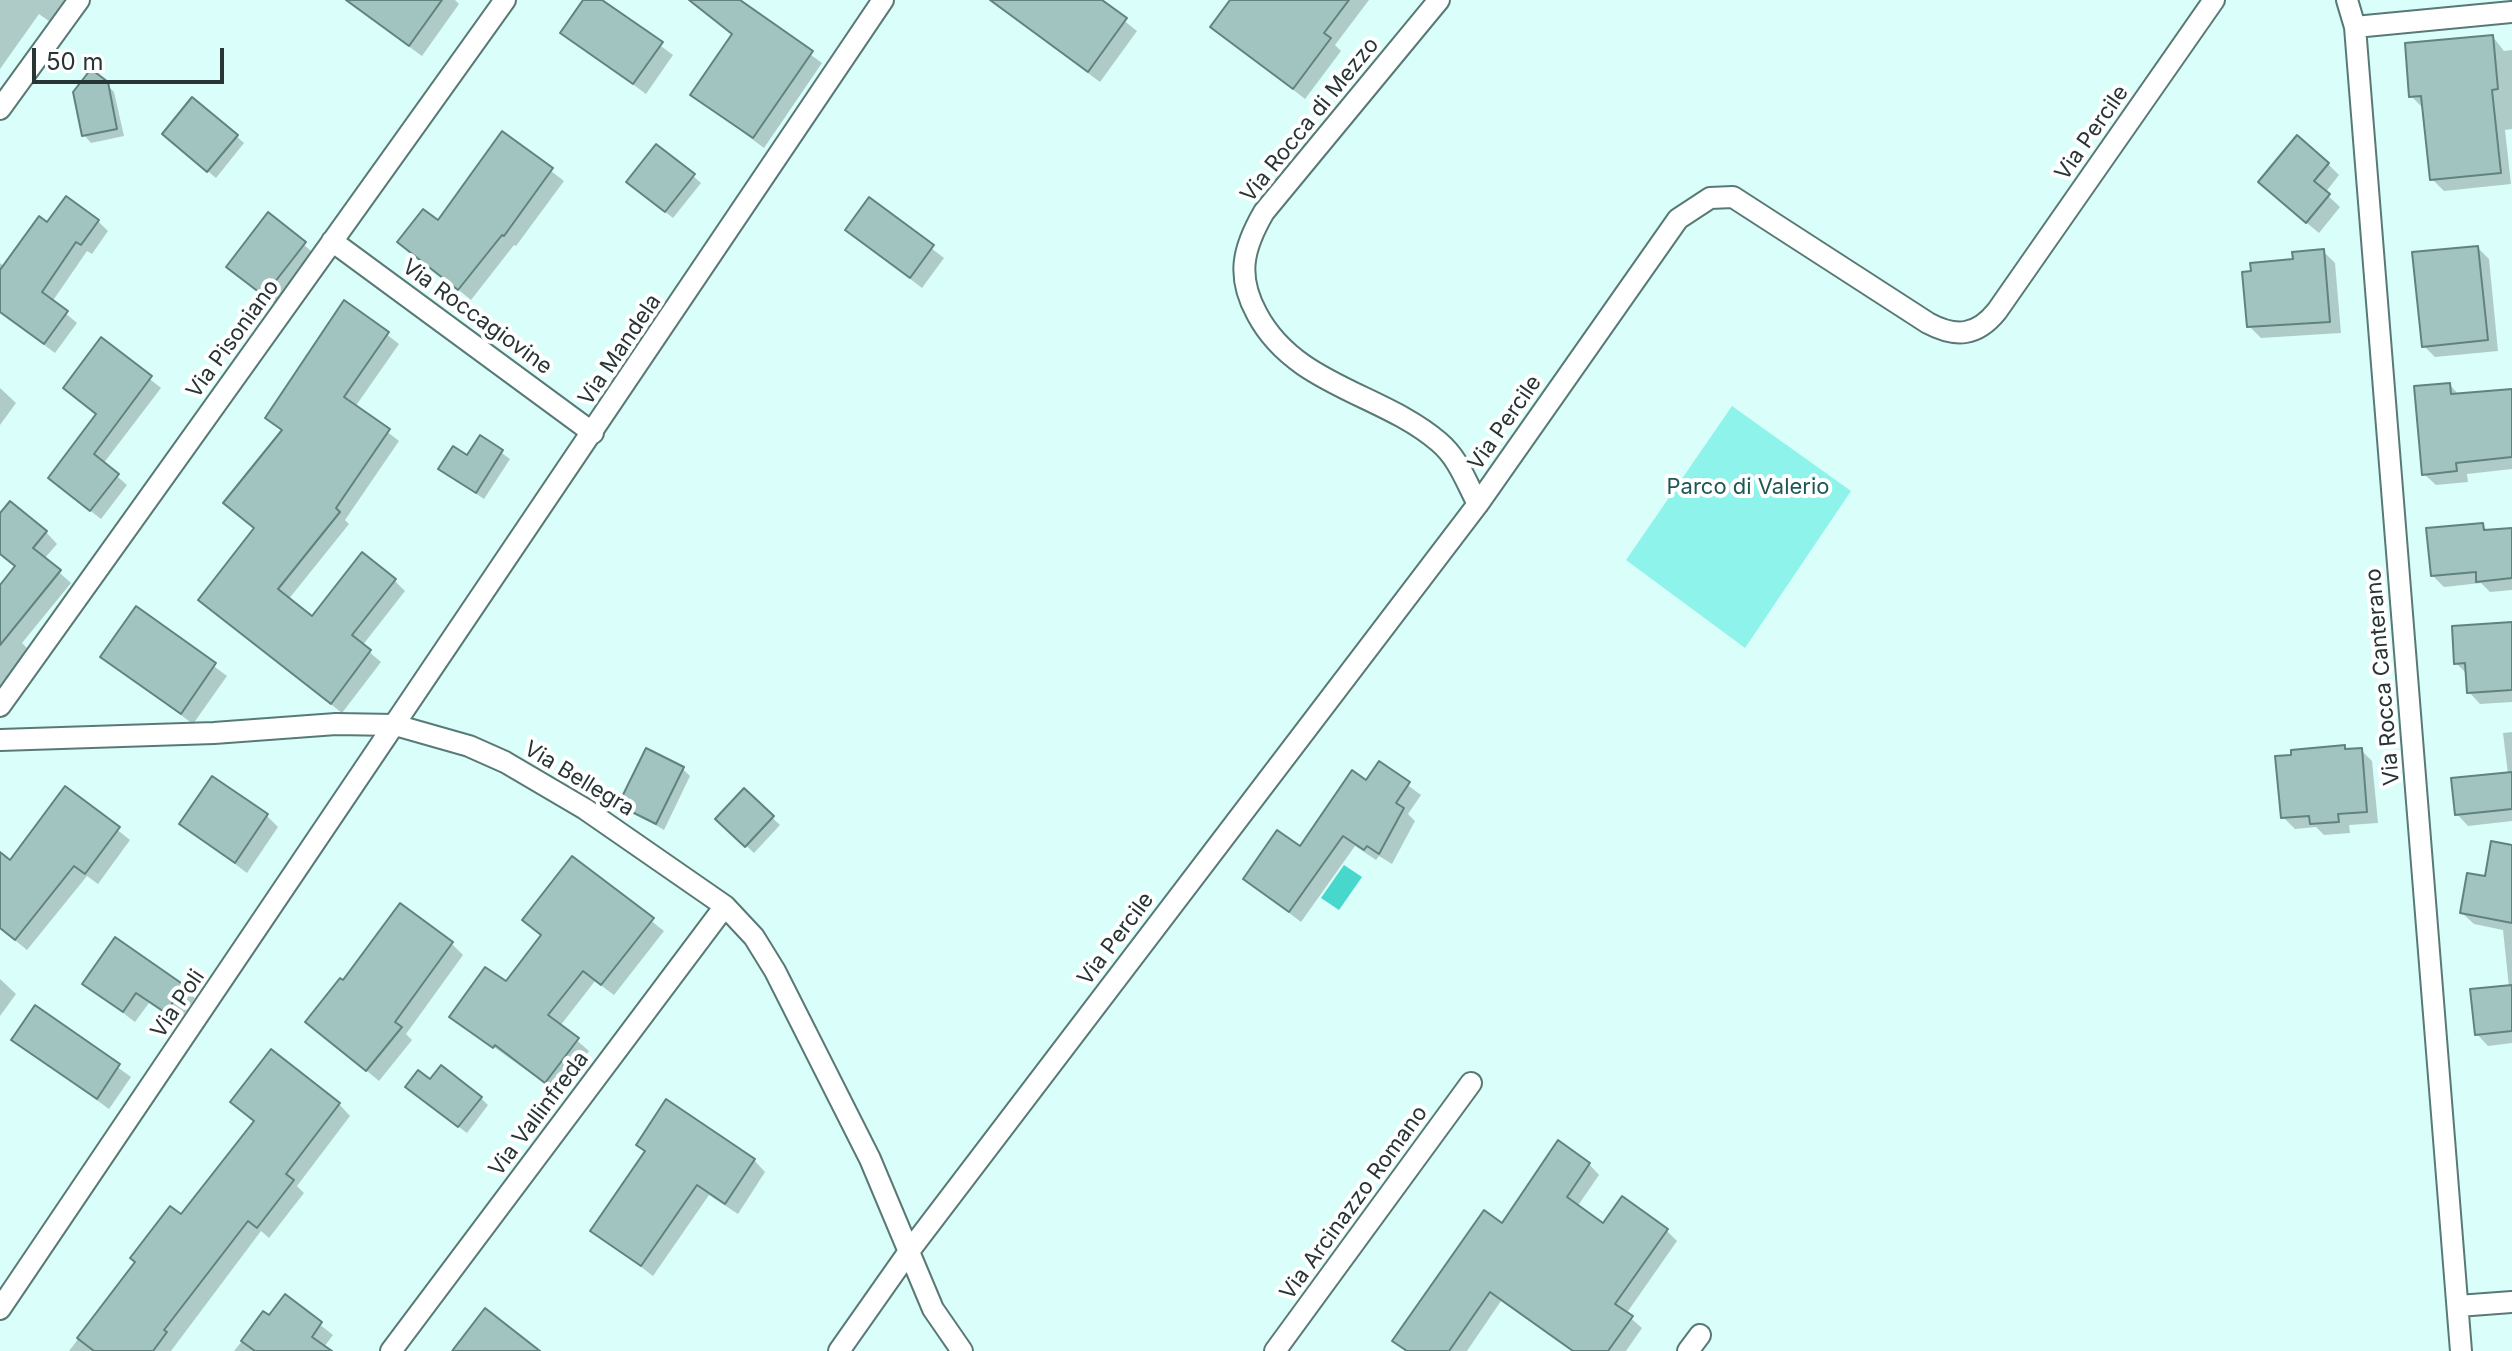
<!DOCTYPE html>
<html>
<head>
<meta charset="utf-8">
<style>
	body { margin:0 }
	#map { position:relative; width:2512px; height:1351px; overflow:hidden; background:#dafefa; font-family:Inter,sans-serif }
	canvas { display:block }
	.scale { position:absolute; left:32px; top:48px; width:192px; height:36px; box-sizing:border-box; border:4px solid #273534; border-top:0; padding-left:10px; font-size:24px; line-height:28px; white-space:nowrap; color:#273534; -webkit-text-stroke:6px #fff; paint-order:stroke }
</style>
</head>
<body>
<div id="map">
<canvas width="2512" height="1351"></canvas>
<div class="scale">50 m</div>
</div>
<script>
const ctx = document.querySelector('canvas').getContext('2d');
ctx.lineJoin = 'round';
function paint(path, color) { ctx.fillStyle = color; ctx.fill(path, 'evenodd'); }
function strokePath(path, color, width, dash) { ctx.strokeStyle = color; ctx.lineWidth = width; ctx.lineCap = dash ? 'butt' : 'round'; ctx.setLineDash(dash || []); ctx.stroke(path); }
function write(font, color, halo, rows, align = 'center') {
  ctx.font = font + ' Inter,sans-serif'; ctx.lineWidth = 8; ctx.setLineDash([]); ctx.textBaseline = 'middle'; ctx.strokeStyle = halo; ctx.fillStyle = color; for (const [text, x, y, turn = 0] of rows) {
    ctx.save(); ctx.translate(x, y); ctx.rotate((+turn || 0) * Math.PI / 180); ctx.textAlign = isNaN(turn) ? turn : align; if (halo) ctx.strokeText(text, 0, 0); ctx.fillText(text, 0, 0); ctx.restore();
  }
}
const green = new Path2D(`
	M1732 406 1851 491 1745 648 1626 560Z`);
const water = new Path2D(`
	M1344 865 1362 877 1339 910 1321 898Z`);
const shadow = new Path2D(`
	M0 0H71L53 24 39 14 0 69Z
	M345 0H455L459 4 422 56Z
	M586 0H599L673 55 646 94 563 33Z
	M689 0H737L822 63 764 148 693 95 734 35Z
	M1013 0H1098L1137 31 1100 82 1018 21 1006 10Z
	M1233 0H1369L1335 45 1341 51 1305 99 1213 27Z
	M2493 37 2504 51 2512 50V129L2505 130 2511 184 2444 191 2432 179 2422 107 2411 96Z
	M106 84 114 92 124 136 91 143 84 135Z
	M503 134 564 181 516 246 514 245 471 300 400 242 438 223Z
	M236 136 244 143 216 178 172 141Z
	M2328 164 2339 175 2325 193 2340 207 2319 233 2272 194Z
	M693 176 701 183 673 218 636 189Z
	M869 200 944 258 922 288 847 230Z
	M268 215 316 255 277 306 228 266Z
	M98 221 108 231 92 254 87 251 52 302 77 323 55 353 0 312V263L5 267 48 225Z
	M2478 248 2489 259 2498 351 2435 357 2424 346Z
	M2323 251 2335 263 2341 333 2261 338 2249 326 2295 261Z
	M345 302 399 344 355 407 399 441 345 520 349 524 288 600 313 619 394 580 405 591 362 646 381 662 342 713 211 610 255 529 226 503 283 432 267 418Z
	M101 340 161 388 103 464 127 485 101 519 60 487 98 415Z
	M2450 385 2460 396 2512 391V469L2467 474 2468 482 2436 485 2424 474Z
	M0 388 16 403 0 425Z
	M481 438 510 459 484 499 440 469 468 458Z
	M0 516 46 532 57 544 44 559 71 583 22 643 33 654 0 694V598L17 567 0 554Z
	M2482 525 2489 532 2512 530V590L2490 592 2481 583 2444 587 2432 575Z
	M136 608 227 676 193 724 102 657Z
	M2512 624V702L2480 704 2469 692 2468 675 2456 663Z
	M2512 732V821L2468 826 2457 814 2508 774 2503 733Z
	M2344 747 2349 751 2361 750 2372 761 2378 823 2349 825 2350 833 2324 835 2316 827 2295 829 2283 817Z
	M1379 764 1421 795 1408 814 1415 821 1392 864 1379 856 1376 860 1355 846 1301 922 1245 879 1301 849 1367 782Z
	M683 769 690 776 664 830 621 805Z
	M65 788 130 840 98 884 87 876 27 950 0 928V857L10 862Z
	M744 791 780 825 754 853 718 819Z
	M267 816 278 827 247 873 182 824Z
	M2512 847V1043L2488 1046 2477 1034 2509 987 2503 930 2474 924 2462 913Z
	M572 859 664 931 614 995 595 981 560 1026 589 1051 558 1093 452 1017 506 984 543 936 525 920Z
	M115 940 195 998 178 1023 149 1003 135 1022 85 984Z
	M452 944 463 955 406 1034 412 1040 379 1081 308 1022 344 983Z
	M0 979 16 994 0 1016Z
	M36 1008 131 1077 109 1109 14 1040Z
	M430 1082 481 1098 488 1105 467 1133 415 1094Z
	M339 1104 350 1116 297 1186 304 1193 269 1238 261 1231 171 1351H69L137 1262 181 1217Z
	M754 1160 765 1172 738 1214 709 1195 653 1276 593 1230Z
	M1589 1164 1599 1175 1577 1207 1604 1226 1666 1230 1677 1241 1626 1314 1642 1328 1626 1351H1572L1501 1301 1467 1351H1405L1395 1340 1502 1226Z
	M285 1297 333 1335 324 1347 328 1351H234L264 1314 270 1318Z`);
const building = new Path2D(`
	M346 0H442L409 46Z
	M583 0H602L663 42 633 84 560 33Z
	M689 0H740L813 51 753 138 690 95 732 34Z
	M990 0H1102L1127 18 1088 72Z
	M1230 0H1349L1324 33 1331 38 1293 89 1210 27Z
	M2493 35 2498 89 2492 90 2501 173 2430 180 2421 96 2409 97 2405 43Z
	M91 69 108 82 117 129 82 136 73 92Z
	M192 97 238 135 207 172 162 134Z
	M502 131 553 168 504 236 502 235 458 290 397 242 423 209 438 220Z
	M2297 135 2329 163 2314 181 2330 194 2306 223 2258 182Z
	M656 144 695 174 665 212 626 182Z
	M66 196 99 220 81 245 76 242 42 292 68 311 44 344 0 312V270L39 216 47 222Z
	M869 197 934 245 910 278 845 230Z
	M268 212 306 242 264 296 226 267Z
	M2478 246 2488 340 2422 347 2412 252Z
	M2324 249 2330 322 2247 327 2242 272 2251 271 2250 263 2293 259 2292 252Z
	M344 300 389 332 344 397 390 429 336 508 340 512 278 589 312 616 362 552 396 579 352 635 371 650 331 704 198 600 254 528 223 503 282 430 265 418Z
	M101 337 152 376 94 454 119 474 90 511 48 478 96 414 63 388Z
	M2450 383 2451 394 2512 389V457L2456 463 2457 471 2422 475 2414 386Z
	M480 435 503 450 476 493 438 469 453 446 467 455Z
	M10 501 47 531 33 548 61 570 0 645V585L15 566 0 554V513Z
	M2483 523 2484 530 2512 528V578L2476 582V572L2431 576 2426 528Z
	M136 606 216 663 181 714 100 657Z
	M2512 622V690L2467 693 2465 663 2454 664 2452 626Z
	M2345 745V749L2362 748 2367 812 2338 814 2339 822 2310 824 2309 816 2281 818 2275 756 2291 755V750Z
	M646 748 684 767 656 824 618 805Z
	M1379 761 1410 782 1396 803 1404 808 1379 854 1367 846 1364 850 1343 836 1289 912 1243 879 1277 830 1300 846 1352 770 1366 780Z
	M2512 772V809L2455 815 2451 778Z
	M212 776 268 814 235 863 179 824Z
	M65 786 120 827 85 874 74 866 15 940 0 928V852L10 860Z
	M744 788 774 816 745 847 715 819Z
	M2491 841 2512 845V923L2460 913 2467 873 2485 876Z
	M572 856 654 918 601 985 583 971 548 1015 579 1038 545 1083 495 1045 493 1048 449 1017 485 967 506 981 541 935 522 920Z
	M400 903 453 942 395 1022 402 1027 366 1071 305 1022 340 978 343 980Z
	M115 937 184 985 166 1013 136 993 123 1012 82 984Z
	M2512 985V1031L2475 1035 2470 989Z
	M35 1005 120 1064 97 1099 11 1040Z
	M271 1049 340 1103 286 1174 294 1180 257 1228 248 1221 164 1330 167 1332 153 1351H94L77 1338 135 1262 130 1258 170 1206 181 1214 254 1121 230 1102Z
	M441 1065 482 1097 458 1127 405 1087 418 1070 430 1079Z
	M666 1099 755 1159 725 1204 697 1185 641 1266 590 1231 645 1151 636 1145Z
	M1558 1140 1590 1163 1567 1197 1603 1223 1622 1196 1668 1229 1615 1304 1633 1316 1608 1351H1573L1490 1292 1449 1351H1407L1392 1341 1484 1210 1502 1223Z
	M285 1294 322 1322 312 1337 332 1351H255L241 1341 263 1311 269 1315Z
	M485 1308 540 1351H452Z`);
const minor = new Path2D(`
	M1439 0 1264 212C1243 248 1236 276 1257 314 1295 386 1382 393 1439 442 1459 459 1466 482 1478 504
	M2347 0 2355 27 2461 1351
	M2355 27 2512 12
	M0 109 79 0
	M332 241 593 433
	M0 706 505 0
	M0 740 214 733 336 724 395 725 469 746 505 762 585 809 725 906 754 937 775 971 870 1159 933 1309 962 1351
	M2458 1306 2512 1302
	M0 1309 883 0
	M391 1351 725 906
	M839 1351 910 1250 1478 504 1678 219 1710 198 1733 197 1928 323C1956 338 1977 336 1997 311L2214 0
	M1275 1351 1471 1083
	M1688 1351 1700 1335`);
const streetNames = [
	["Via Rocca di Mezzo",1310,120,-51],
	["Via Percile",2092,133,-55],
	["Via Roccagiovine",477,317,36],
	["Via Pisoniano",233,339,-54],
	["Via Mandela",620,350,-56],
	["Via Percile",1505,423,-55],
	["Via Rocca Canterano",2383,677,-95],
	["Via Bellegra",579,779,31],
	["Via Percile",1116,939,-53],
	["Via Poli",178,1004,-56],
	["Via Vallinfreda",539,1114,-53],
	["Via Arcinazzo Romano",1354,1203,-54]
];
const parkNames = [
	["Parco di Valerio",1748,487]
];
paint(green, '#8ef4eb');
paint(water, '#47d7cd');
paint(shadow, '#0003');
paint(building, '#a1c4c0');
strokePath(building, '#61827f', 2);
strokePath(minor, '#597976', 24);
strokePath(minor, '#fff', 20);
write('22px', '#273534', '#fff', streetNames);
write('22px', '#1e5854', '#fff', parkNames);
</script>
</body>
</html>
